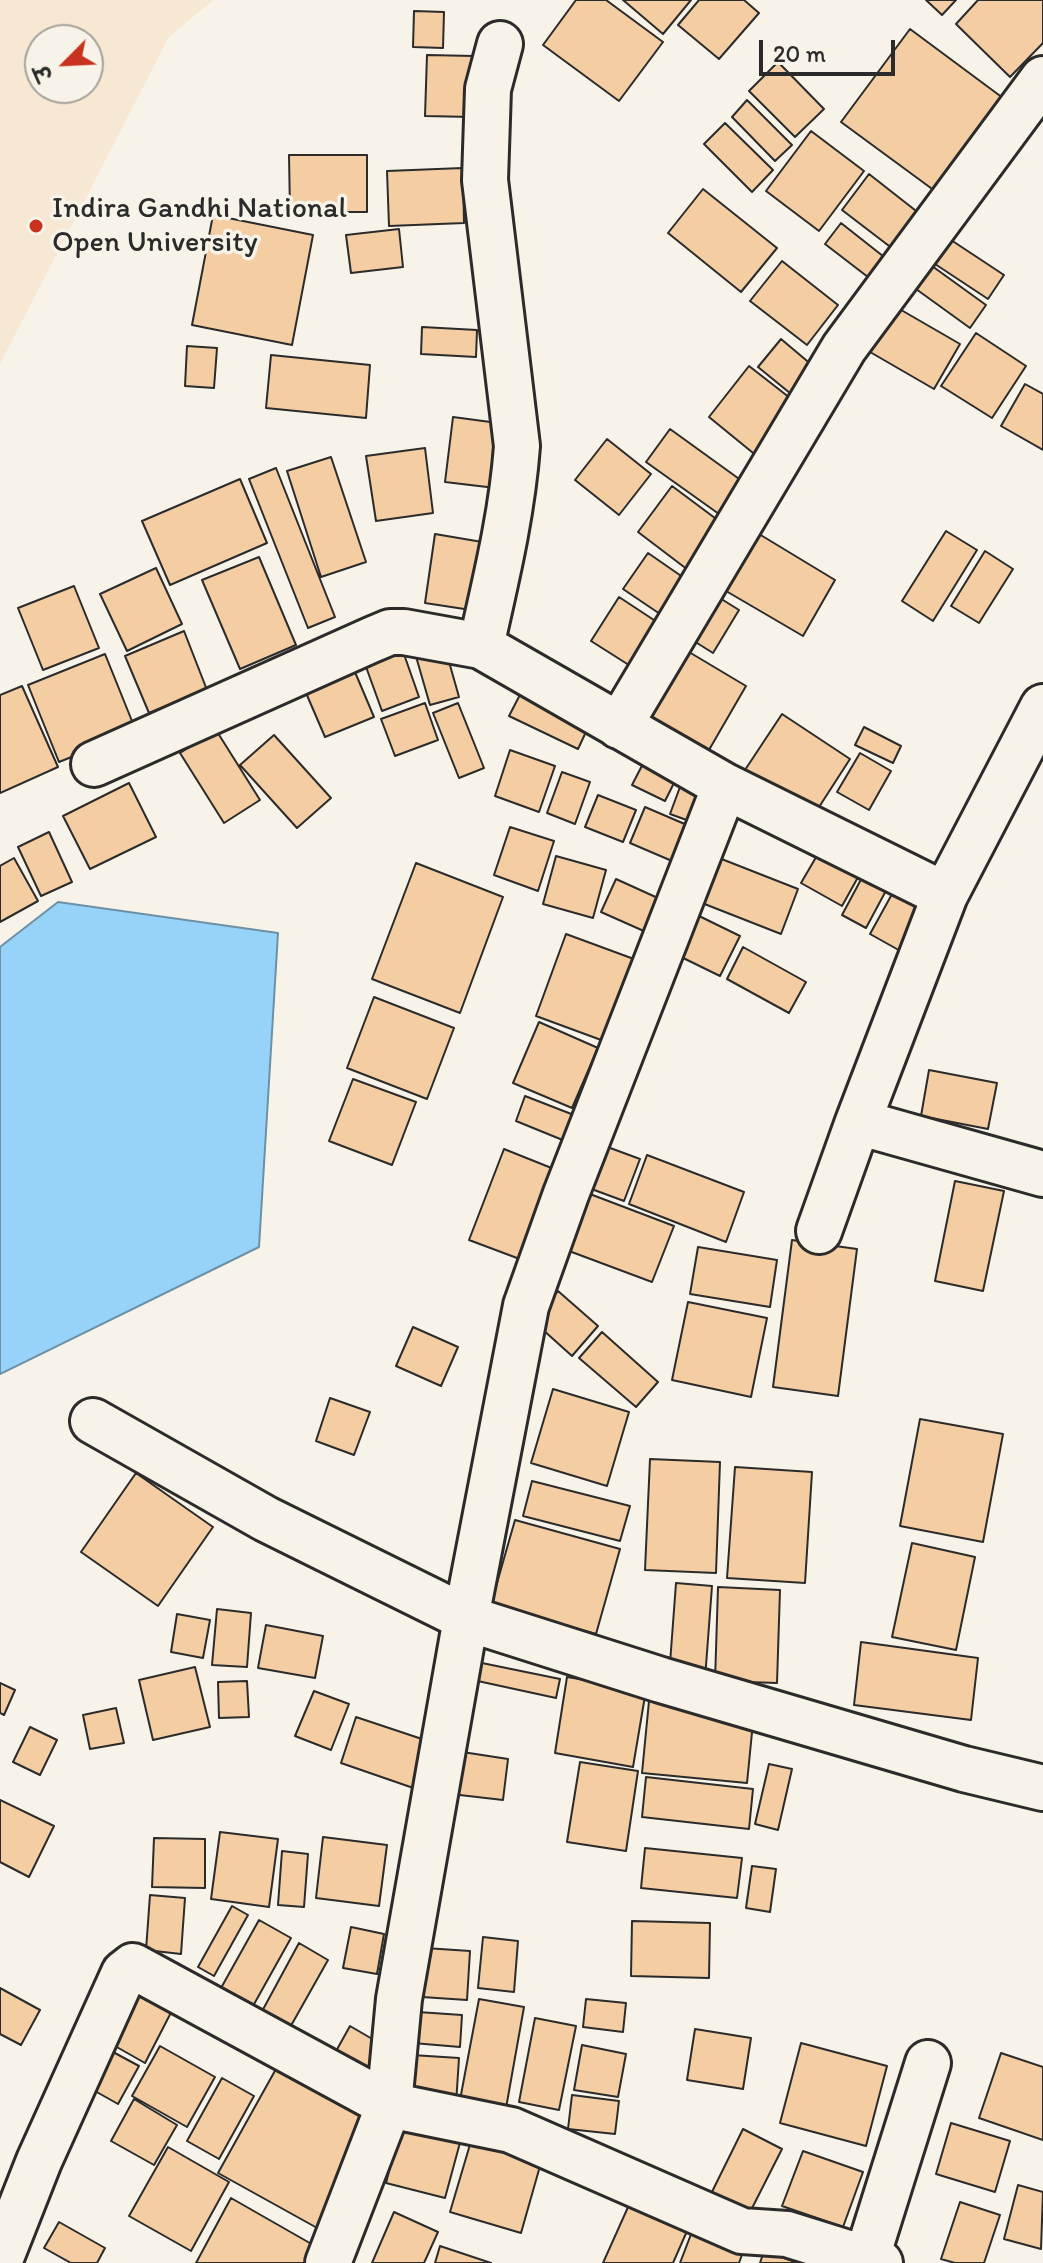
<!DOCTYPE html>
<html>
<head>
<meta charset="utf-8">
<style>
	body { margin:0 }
	#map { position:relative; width:1043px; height:2263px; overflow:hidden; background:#f7f3e8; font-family:Itim,"Playpen Sans Deva",sans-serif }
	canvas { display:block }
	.north { position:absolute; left:24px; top:24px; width:80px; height:80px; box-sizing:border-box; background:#f7f3e8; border:2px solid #a5a39c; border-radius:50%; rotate:246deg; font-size:22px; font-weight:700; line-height:32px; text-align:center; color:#2b2b2b }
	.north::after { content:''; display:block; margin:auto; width:28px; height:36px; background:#c8321e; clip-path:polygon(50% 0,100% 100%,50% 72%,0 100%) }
	.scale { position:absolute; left:759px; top:40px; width:136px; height:36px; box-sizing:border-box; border:4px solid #2b2b2b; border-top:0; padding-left:10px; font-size:24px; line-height:28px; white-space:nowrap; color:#2b2b2b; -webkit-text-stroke:6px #f7f3e8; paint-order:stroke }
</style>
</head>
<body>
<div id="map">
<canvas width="1043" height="2263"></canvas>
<div class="north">उ</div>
<div class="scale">20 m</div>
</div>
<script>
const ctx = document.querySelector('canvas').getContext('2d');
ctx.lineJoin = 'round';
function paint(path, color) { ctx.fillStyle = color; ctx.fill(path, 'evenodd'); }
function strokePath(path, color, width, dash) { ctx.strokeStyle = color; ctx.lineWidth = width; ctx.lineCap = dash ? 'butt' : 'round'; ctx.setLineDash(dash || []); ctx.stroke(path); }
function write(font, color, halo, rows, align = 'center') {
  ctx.font = font + ' Itim,sans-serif'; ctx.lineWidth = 7; ctx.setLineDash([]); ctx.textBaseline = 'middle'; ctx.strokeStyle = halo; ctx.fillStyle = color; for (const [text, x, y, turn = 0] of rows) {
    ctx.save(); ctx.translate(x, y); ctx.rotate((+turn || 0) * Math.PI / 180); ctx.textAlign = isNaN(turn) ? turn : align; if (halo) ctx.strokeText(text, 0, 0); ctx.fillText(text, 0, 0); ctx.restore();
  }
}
const built = new Path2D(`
	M0 0H213L169 37 0 364ZM40 40H88V88H40Z`);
const water = new Path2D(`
	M58 902 278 933 259 1247 0 1374V947Z`);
const building = new Path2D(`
	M576 0H606L663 42 619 101 543 45Z
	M623 0H691L663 34Z
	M699 0H744L759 13 719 59 678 25Z
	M926 0H956L942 15Z
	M978 0H1043V43L1010 77 956 24Z
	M414 11 444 12 443 48 413 47Z
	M910 29 1007 101 939 194 841 122Z
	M427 55 474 56 472 117 425 116Z
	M778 62 824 109 795 137 749 91Z
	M747 100 792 145 775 161 732 117Z
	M725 123 773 170 752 192 704 144Z
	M811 131 864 171 819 231 766 191Z
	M289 155H367V212H290Z
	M463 168 464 223 389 226 387 171Z
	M869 174 920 214 893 249 842 210Z
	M703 189 777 248 741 292 668 233Z
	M213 215 313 235 292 345 192 325Z
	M841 223 893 264 877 284 825 244Z
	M399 229 403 267 351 273 346 235Z
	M948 238 1004 275 988 299 932 262Z
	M782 261 838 305 807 345 750 301Z
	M932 266 986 305 970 328 916 289Z
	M896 307 960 344 934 389 870 352Z
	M422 327 477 330 476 357 421 354Z
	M976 333 1026 366 992 418 941 386Z
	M781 339 819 371 796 398 758 367Z
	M187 346 217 348 214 388 185 386Z
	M271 355 370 365 366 418 266 408Z
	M749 366 799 405 758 457 709 417Z
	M1025 384 1043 394V450L1001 426Z
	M453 417 513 425 504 489 445 482Z
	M670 429 742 481 719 514 646 462Z
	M607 439 651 474 619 515 575 480Z
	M425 448 433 513 376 521 366 456Z
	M331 457 366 562 321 577 287 471Z
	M276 468 335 617 308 628 249 479Z
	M240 479 267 543 170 585 142 521Z
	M672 486 727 527 692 573 638 532Z
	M946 531 977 550 933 621 902 601Z
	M435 534 494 544 484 612 425 603Z
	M759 534 835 580 803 636 726 591Z
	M985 551 1013 569 979 623 951 606Z
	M648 553 687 580 663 616 623 589Z
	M259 557 296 645 240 669 202 580Z
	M156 568 182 624 127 651 100 594Z
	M74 586 99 648 43 670 18 608Z
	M715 595 739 610 713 653 689 638Z
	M619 597 660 624 632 667 591 641Z
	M184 631 207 690 149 713 125 656Z
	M399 640 419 697 382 711 361 653Z
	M444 644 459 697 430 705 415 653Z
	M689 652 746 686 702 762 645 728Z
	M105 654 136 731 59 762 28 685Z
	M352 665 374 717 325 737 303 686Z
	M525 685 592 719 578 749 509 716Z
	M22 686 58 767 0 793V695Z
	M425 703 438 740 395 756 381 719Z
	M458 703 484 768 459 778 433 713Z
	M782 714 850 759 810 821 741 776Z
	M864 727 901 746 893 763 855 745Z
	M216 730 260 800 224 823 180 753Z
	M274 735 331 798 297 828 240 765Z
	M510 750 555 766 539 812 495 796Z
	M860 753 891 771 869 810 837 792Z
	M648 754 680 771 665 801 632 785Z
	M562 772 590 782 575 824 547 813Z
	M129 783 156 837 90 869 63 816Z
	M680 787 715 799 706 827 670 814Z
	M598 795 636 810 623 842 585 827Z
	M645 807 701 831 686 867 630 843Z
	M510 827 554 841 538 891 494 875Z
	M49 832 72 882 41 896 18 847Z
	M822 847 862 870 842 906 801 883Z
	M556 856 606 870 593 918 543 904Z
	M14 858 38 901 0 922V866Z
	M719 858 798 889 781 934 702 903Z
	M416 863 503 897 460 1013 372 979Z
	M865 872 889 885 866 928 842 915Z
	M616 879 660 899 646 932 601 912Z
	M897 885 931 903 904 953 870 934Z
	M695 914 740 936 720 976 675 954Z
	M566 934 642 962 612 1044 536 1016Z
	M743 947 806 982 789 1013 727 979Z
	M374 997 454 1028 427 1099 347 1068Z
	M539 1022 598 1048 572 1108 513 1083Z
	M929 1070 997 1083 988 1129 921 1116Z
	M353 1079 416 1102 392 1165 329 1141Z
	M525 1096 579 1117 570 1143 516 1121Z
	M594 1142 640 1159 624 1201 578 1184Z
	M504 1149 559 1171 525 1261 469 1240Z
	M647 1155 744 1192 726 1242 629 1204Z
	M955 1181 1004 1191 983 1291 935 1281Z
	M582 1191 674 1226 652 1282 561 1248Z
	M792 1240 857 1249 838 1396 773 1387Z
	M698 1247 777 1260 770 1307 690 1294Z
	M558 1291 598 1326 572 1356 532 1320Z
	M688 1302 767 1318 751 1397 672 1380Z
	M413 1327 458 1347 441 1386 396 1366Z
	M602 1332 658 1382 636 1407 579 1358Z
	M553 1389 629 1412 607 1486 531 1463Z
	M330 1398 370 1412 354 1455 316 1441Z
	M920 1419 1003 1434 983 1542 900 1526Z
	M650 1459 720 1462 716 1573 645 1570Z
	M735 1467 812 1472 805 1583 727 1578Z
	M136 1473 213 1527 158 1606 81 1552Z
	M532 1481 630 1506 620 1541 523 1516Z
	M515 1520 620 1549 596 1634 491 1604Z
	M912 1543 975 1557 956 1650 892 1637Z
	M676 1583 712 1586 705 1679 669 1677Z
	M718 1587 780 1590 777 1683 715 1681Z
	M217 1609 251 1613 247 1667 212 1665Z
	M177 1614 210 1620 203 1658 171 1652Z
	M266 1625 323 1636 315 1678 258 1668Z
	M861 1642 978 1658 971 1720 854 1705Z
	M477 1662 560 1679 556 1698 473 1680Z
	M195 1667 210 1727 153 1740 139 1680Z
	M567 1677 646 1690 633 1767 555 1753Z
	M247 1681 249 1717 219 1718 218 1682Z
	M0 1683 15 1690 4 1715 0 1713Z
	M314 1691 349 1704 331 1750 295 1736Z
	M649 1701 754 1712 747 1783 642 1773Z
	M116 1708 124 1743 90 1749 83 1715Z
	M356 1717 437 1744 422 1791 341 1763Z
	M30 1727 57 1740 40 1775 13 1762Z
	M456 1751 508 1759 503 1800 451 1794Z
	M580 1762 638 1771 626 1851 567 1842Z
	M769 1764 792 1769 778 1830 755 1824Z
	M646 1777 753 1789 749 1829 642 1817Z
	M0 1800 54 1826 29 1877 0 1862Z
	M220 1832 278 1839 269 1907 211 1899Z
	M323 1837 387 1845 379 1906 316 1898Z
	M154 1838 205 1839V1888L152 1887Z
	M645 1848 742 1858 737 1898 641 1888Z
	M282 1851 308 1854 304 1907 278 1905Z
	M752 1866 776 1869 770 1912 746 1908Z
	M150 1895 185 1898 181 1954 146 1950Z
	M232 1906 248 1915 214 1976 198 1967Z
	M259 1920 291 1938 253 2006 221 1988Z
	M632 1921 710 1923 709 1978 631 1976Z
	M351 1927 384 1934 377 1974 343 1968Z
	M483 1937 518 1941 514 1992 478 1988Z
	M299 1943 328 1960 288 2031 260 2015Z
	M410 1947 470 1951 467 2000 407 1996Z
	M136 1974 178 1999 145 2063 99 2037Z
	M0 1988 40 2010 21 2045 0 2034Z
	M479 1999 524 2007 503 2125 457 2116Z
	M586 1999 626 2003 623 2032 583 2027Z
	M403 2011 462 2015 460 2047 401 2042Z
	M535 2018 576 2026 559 2110 519 2102Z
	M350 2026 386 2047 365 2082 330 2062Z
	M695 2029 751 2038 743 2089 687 2080Z
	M801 2043 887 2066 866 2146 780 2123Z
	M100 2045 139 2066 118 2104 79 2082Z
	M582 2045 626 2054 618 2097 574 2090Z
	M160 2046 215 2077 187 2127 132 2096Z
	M1001 2053 1043 2067V2140L979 2118Z
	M396 2054 459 2058 456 2104 393 2100Z
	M281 2060 382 2117 319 2229 218 2173Z
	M222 2078 254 2096 219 2159 187 2141Z
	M572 2095 619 2101 615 2134 568 2129Z
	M134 2099 177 2125 154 2165 111 2141Z
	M951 2123 1010 2141 995 2192 936 2174Z
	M401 2124 461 2139 445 2198 386 2183Z
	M743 2129 782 2149 744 2224 706 2204Z
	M474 2131 544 2152 521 2233 450 2212Z
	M168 2147 229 2182 191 2251 129 2216Z
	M803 2151 863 2172 843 2227 782 2206Z
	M1018 2185 1043 2192 1041 2249 1004 2239Z
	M633 2196 691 2222 673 2263H603Z
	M231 2198 322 2250 315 2263H196Z
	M960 2202 1000 2215 984 2263H955L941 2259Z
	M394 2212 438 2232 424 2263H372Z
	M59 2222 105 2248 97 2263H71L44 2248Z
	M693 2229 744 2249 739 2263H680Z
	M440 2246 491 2263H435Z
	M764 2251 798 2263H760Z`);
const minor = new Path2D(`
	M481 646C496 579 512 514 517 446L485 180 488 89 500 44
	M619 726 844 348 1043 79
	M94 764 371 640 390 632H404L481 646 725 786 945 895
	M858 1122 1043 1174
	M819 1231 858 1122 945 895 1043 707
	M93 1421 266 1519 466 1618 661 1680 964 1769 1043 1788
	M867 2257 928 2063
	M0 2260 39 2161 124 1973 133 1966 389 2105 511 2130 742 2231 787 2234 880 2263
	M328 2263 389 2105 399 1999 466 1618 526 1306 566 1194 725 786`);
const markers = [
	[36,226,8,"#c8321e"]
];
const poiNames = [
	["Indira Gandhi National",52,209],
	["Open University",52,243]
];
paint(built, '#f6e8d3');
paint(water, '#97d3f8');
strokePath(water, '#6c90a6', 2);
paint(building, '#f4cda3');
strokePath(building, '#2b2b2b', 2);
strokePath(minor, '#2b2b2b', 50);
strokePath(minor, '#f7f3e8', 44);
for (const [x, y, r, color] of markers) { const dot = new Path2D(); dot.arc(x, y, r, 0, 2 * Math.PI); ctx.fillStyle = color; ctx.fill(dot); strokePath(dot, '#f7f3e8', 3); }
write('30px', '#2b2b2b', '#f7f3e8', poiNames, 'left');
</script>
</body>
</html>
